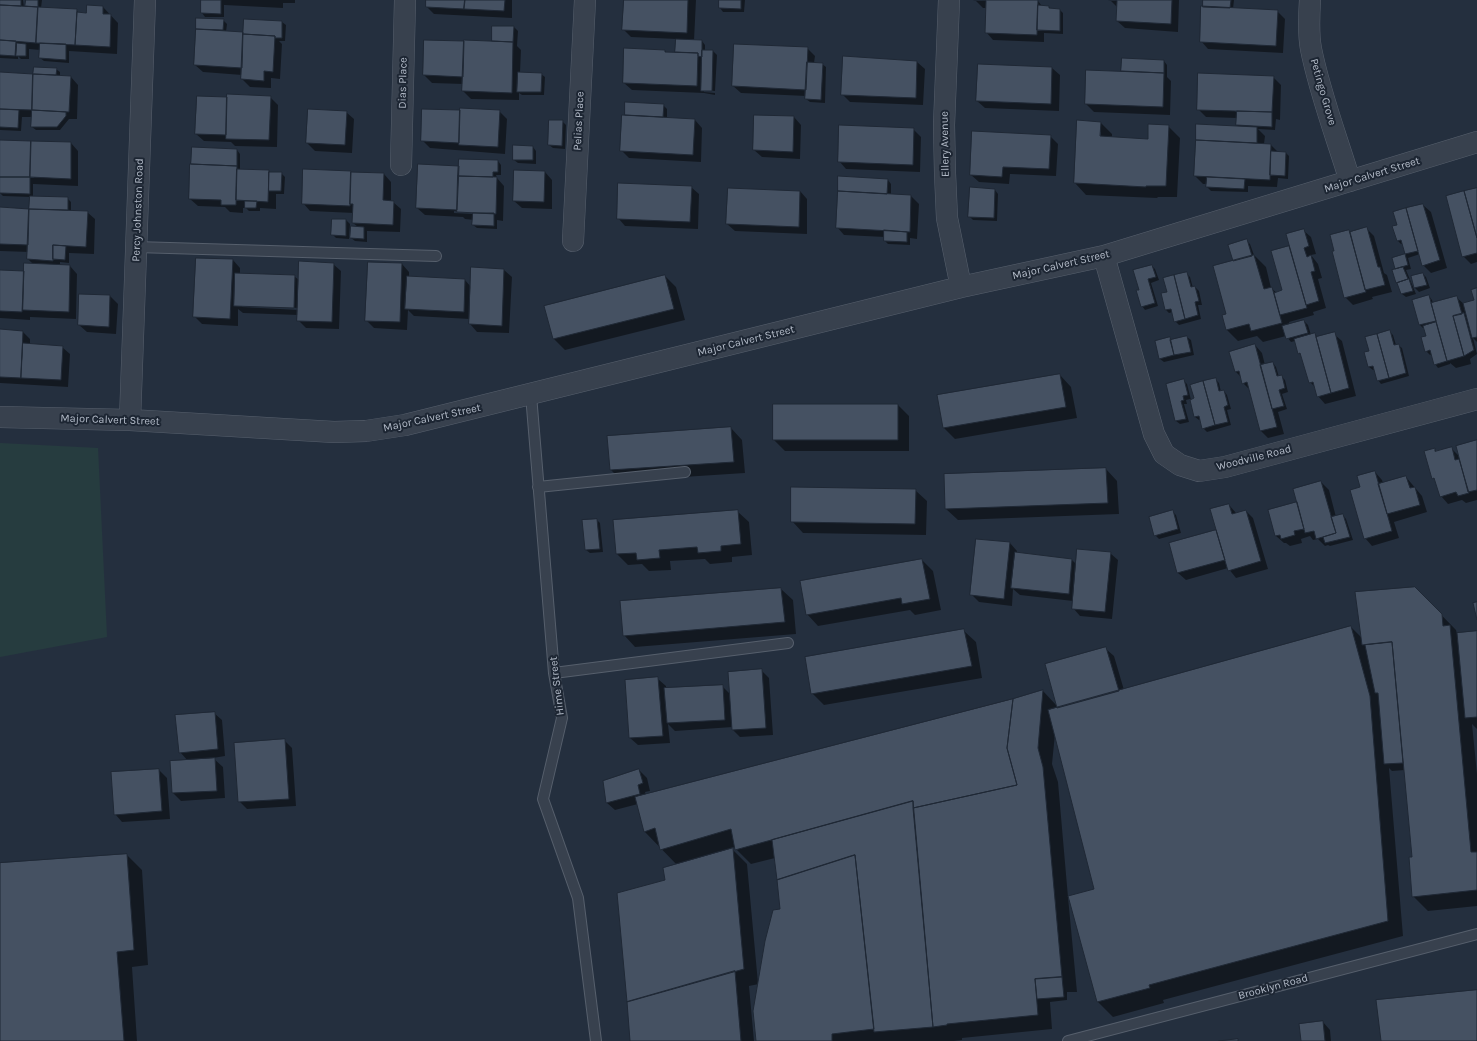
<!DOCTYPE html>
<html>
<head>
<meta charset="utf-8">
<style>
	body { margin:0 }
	canvas { display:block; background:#242f3e }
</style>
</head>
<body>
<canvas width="1477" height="1041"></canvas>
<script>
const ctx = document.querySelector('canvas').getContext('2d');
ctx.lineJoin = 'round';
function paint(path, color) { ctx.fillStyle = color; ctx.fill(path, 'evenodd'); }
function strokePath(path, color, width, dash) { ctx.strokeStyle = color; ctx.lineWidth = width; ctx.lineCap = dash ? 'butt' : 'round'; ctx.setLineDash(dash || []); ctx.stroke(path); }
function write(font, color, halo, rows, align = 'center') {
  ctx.font = font + ' Karla,sans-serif'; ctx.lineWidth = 4; ctx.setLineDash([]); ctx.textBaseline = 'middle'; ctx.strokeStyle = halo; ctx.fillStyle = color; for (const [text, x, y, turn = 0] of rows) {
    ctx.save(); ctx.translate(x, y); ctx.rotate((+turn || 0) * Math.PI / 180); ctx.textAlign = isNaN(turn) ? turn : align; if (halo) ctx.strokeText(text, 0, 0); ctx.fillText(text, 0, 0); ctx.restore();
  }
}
const green = new Path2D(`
	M0 443 98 448 107 637 0 657Z`);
const shadow = new Path2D(`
	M0 0H23L24 7H28L26 6 27 0H42L41 8 76 10 80 14H87L103 7 118 23 117 54 69 51V63L44 61 40 58V50L29 49V59H21L18 56V59L0 58Z
	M201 0H295V3H283V8L224 5V17H205L202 13V1Z
	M427 0H512V18L434 14 427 7Z
	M625 0H696L694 41H702L705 45V51H713L717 55 715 91 704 90V92L715 93V95L704 93 632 90 624 83 665 51 667 53H678L676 52 677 39 631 37 623 29Z
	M720 0H745L744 12H723L720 8Z
	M975 0H1027L1038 1 1042 6 1049 7 1052 10H1060L1063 13V34L1044 33V42L993 40 986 32 987 8H983Z
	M1110 0H1179L1178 32 1125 28 1117 21 1118 8Z
	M1204 0H1234L1233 9 1277 11 1285 19 1283 53 1208 49 1201 41Z
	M197 19 223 20 227 24 226 32 244 33 282 22 286 25 285 41H279L282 44 280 79 271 78V88L250 87 242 79V75L203 72 195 65Z
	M493 27H514L518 31 517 46 521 50 520 73 541 74 545 77 544 95H522L519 93V100L471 99 463 91V84L432 83 424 75 425 41 494 42 493 40Z
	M807 48 815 56 814 63 822 64 826 67 825 103 810 102 806 99V96L741 93 733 86Z
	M1164 61 1167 65V77L1171 81 1170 115 1094 112 1086 104 1124 72 1122 70Z
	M917 62 925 69 923 105 850 102 842 94Z
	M1052 68 1060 75 1059 111 985 108 977 101Z
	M56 69 60 72V76L71 77 78 85 77 119H69L60 130H36L32 127V117H22L21 131 0 130V73L36 75 34 73Z
	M1273 77 1281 85 1280 120 1276 119 1275 130 1258 129 1265 136 1264 144 1271 145 1278 152 1286 153 1289 156 1288 179 1278 178 1277 187 1248 186V192L1211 191 1207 187V184H1203L1195 176 1197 125 1240 128 1237 125V118L1206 117 1198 109Z
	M197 97H270L278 105 277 147 235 146 231 142 204 141 196 134Z
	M663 105 667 109V119L695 120 702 128 701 162 629 158 621 150 627 116 626 115Z
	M499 111 507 119 505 154 430 148 422 140Z
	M346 112 354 119 352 153 315 151 307 143Z
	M794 117 801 125 800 159 762 157 754 150Z
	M562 121 566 125 565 149 553 148 549 145Z
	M1078 121 1101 123 1112 134V138L1149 140 1168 126 1180 138 1177 197H1158L1157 198 1086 195 1075 183ZM1099 132H1101V141H1099Z
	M913 129 921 137 920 172 846 169 839 161Z
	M1050 136 1058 144 1056 176 1010 174 1009 184 979 182 971 175Z
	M0 141 71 143 78 151V186L33 184V197L67 198 71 202V211L87 212 95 219 94 254 69 253V263L60 262V266H70L77 274 76 319 30 317V320L0 318V271L25 272 34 265 28 259 29 252 0 251V208L30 209 31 197 3 196 0 193ZM34 177V178H3Z
	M533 147 536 151V164L518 163 514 160Z
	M193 148 237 150 240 154V170L269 171 271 173H281L285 177 284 194H276V209L260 208V211H249L246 208H243V213L230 212 225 207 198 206 190 199Z
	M498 161 501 165V175H496L497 178 504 186 503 221 497 220V229L477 228 473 225 474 220 465 219 463 217 425 215 417 208 459 167ZM454 211 474 212V214L454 213Z
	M304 170 384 174 391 182V201L393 202 401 209 400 232 367 231V242L355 241 351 238 358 227 353 223 354 213 310 211 303 203Z
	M545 172 552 180V209L522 208 514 201Z
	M888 180 891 184V195L911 196 919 204 917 239 910 238V245L888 244 885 241V237L844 235 837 227Z
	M691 187 699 194 698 229 625 226 618 218Z
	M1477 189V262L1471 264 1463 256Z
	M995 190 998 194 997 221 973 220 969 216Z
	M800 191 807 199V234L735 231 727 224Z
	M1423 205 1431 212 1447 268 1431 273 1423 265 1420 254 1408 258 1411 269 1406 270 1416 294 1406 297 1402 294 1393 271 1396 270 1393 259 1406 255 1403 244H1401L1398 241V225Z
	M333 220H346L350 224 349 239 336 238 332 234Z
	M1366 228 1374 236 1384 273 1387 275 1392 292 1372 297 1373 299 1353 305 1345 297 1331 236Z
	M1303 230 1311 237 1316 254 1311 255 1318 264 1322 278 1318 279 1326 308 1313 312 1314 315 1289 322 1290 325 1304 321 1308 325 1311 335 1315 334 1318 338 1334 334 1342 341 1356 396 1325 404 1318 396 1315 387 1310 382 1302 357 1299 353 1295 341 1291 342 1286 336 1263 342 1257 336 1238 341 1227 330 1234 261 1247 241 1250 244 1254 255 1266 267 1271 288 1277 293 1284 291 1272 252 1290 246Z
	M233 260 240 268V274L294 276 300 281 333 264 341 271 339 329 306 328 298 320V315L243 313 238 309V326L202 324 194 316ZM242 305 299 308V310L242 307Z
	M402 264 409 272V277L465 280 471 287 472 268 504 270 512 277 509 333 477 332 470 324V319L414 316 408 310 407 330 374 328 366 320Z
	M1152 266 1155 269 1159 280 1151 283 1158 306 1145 310 1142 306 1140 290Z
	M1186 273 1190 277 1193 288 1195 287 1199 291 1202 305H1198L1201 319 1179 325 1175 321 1173 312 1169 313 1166 310 1168 293Z
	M1423 274 1426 277 1430 288 1419 292 1415 288 1412 277Z
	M665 276 676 287 685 320 565 350 554 339Z
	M1477 289V342L1473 338 1477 354 1470 359 1471 364 1456 368 1450 363V364L1438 368 1435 364 1432 354 1430 355 1426 351 1427 337 1425 328H1423L1420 325 1429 296 1432 300 1433 303 1456 297 1464 304 1475 301Z
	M80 295 110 296 118 304 116 334 87 332 79 325Z
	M0 330 23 332 30 339V345L62 347 70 354 68 387 0 383Z
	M1390 332 1393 335 1396 345H1398L1402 348 1409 376 1381 384 1378 380 1375 370H1373L1369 367 1365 353 1370 352Z
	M1187 337 1191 340 1194 355 1164 362 1160 359 1156 341 1170 338 1172 340Z
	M1255 345 1262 353 1265 365 1273 363 1276 367 1279 377 1281 376 1285 380 1288 392 1282 394 1287 409 1278 412 1284 434 1268 438 1261 431 1250 390 1243 383 1242 378 1236 372 1231 352Z
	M1060 375 1071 387 1077 418 955 439 944 428Z
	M1215 379 1219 383 1221 392 1224 391 1227 395 1231 409 1227 410 1231 425 1207 432 1203 428 1201 420H1199L1195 417 1190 399 1186 400 1187 404H1184L1189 422 1180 424 1176 421 1167 385 1184 381 1187 384 1191 400 1195 399Z
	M898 405 909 416V451H785L774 440Z
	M731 428 742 440 745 473 622 481 611 470Z
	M1477 442V500L1466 503 1462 500 1448 504 1441 496 1437 482 1433 478 1434 449 1437 452 1451 448 1460 457Z
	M1106 469 1117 481 1119 514 958 520 946 509Z
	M1375 472 1382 480 1383 483 1406 477 1422 496 1427 512 1394 522 1399 538 1372 546 1365 538 1361 488Z
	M1321 482 1329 490 1336 517 1343 515 1346 519 1353 540 1330 546 1328 545 1325 546 1318 539 1313 540 1310 536 1301 539 1302 543 1290 546 1286 543H1284L1276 536 1269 511 1298 503Z
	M915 490 927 501 926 535 803 533 792 521Z
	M1229 505 1237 514 1246 511 1253 518 1268 569 1236 578 1228 568 1186 580 1178 573 1170 544 1217 530Z
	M737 511 749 522 752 555 732 557V562L710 564 705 559 670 561 671 570 649 571 642 564 628 565 617 554Z
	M1173 512 1176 515 1181 533 1159 539 1155 535Z
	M597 520 600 523 603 552 590 553 586 550Z
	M1010 543 1017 551V554L1072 560 1076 564 1110 553 1118 560 1112 619 1080 616 1073 608V601L1020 595 1013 589 1012 606 979 602 971 594Z
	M922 560 933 571 941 610 915 615 910 610 818 626 807 614Z
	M1415 588 1456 630 1457 634 1477 632V729L1472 724 1477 774V906L1428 911 1413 896V858L1405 770 1392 771 1389 768 1403 936 1163 1000 1164 1003 1113 1017 1098 1002 1069 897H1068L1077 992H1067V1000L1050 1002 1052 1029 962 1038V1040L954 1041H757L759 984 749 986 754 1041H631L666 881 677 865 644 831 638 804 615 810 607 803 639 770 647 778 650 791 645 792 646 795 1043 691 1058 707 1106 649 1114 656 1124 690 1351 627 1362 638ZM1055 734 1095 890 1068 897 1058 782 1052 764ZM736 847V849L751 864 775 858 781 910 758 983 747 864 731 848Z
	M781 589 793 600 796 634 635 647 624 635Z
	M964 631 976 642 982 678 824 705 812 693Z
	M761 670 769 678 773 735 740 737 733 730V727L675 731 668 724 670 743 638 745 630 738 658 679 666 686V689L722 686 730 694Z
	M214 713 222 720 225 756 213 758 223 767 225 798 181 801 173 793 171 762 188 761 180 752Z
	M284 740 292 748 296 806 247 809 239 801Z
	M159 770 167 778 170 819 122 822 115 814Z
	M127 855 142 870 148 965 132 967 137 1041H0V864Z
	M1323 1022 1330 1030 1331 1041H1302Z`);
const building = new Path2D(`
	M0 0H21V6L0 5Z
	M26 0H38V7L25 6Z
	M201 0H221V14L201 13Z
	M426 0H465L464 9 426 7Z
	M465 0H505L504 11 464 9Z
	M624 0H688L687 33 622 30Z
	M719 0H741V9L719 8Z
	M974 0H1038L1037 35 985 33 986 1Z
	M1109 0H1172L1171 24 1116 21 1117 1Z
	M1203 0H1231L1230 8 1203 7Z
	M0 5 38 7 36 43 0 40Z
	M87 5 103 6V14H111L110 47 75 45 77 12 86 13Z
	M1038 5 1049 6V8L1060 9V31L1037 30Z
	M1201 6 1278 10 1276 46 1200 42Z
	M38 7 77 9 75 45 36 43Z
	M196 18 224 19 223 30 196 29Z
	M244 19 282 21V38H275V36L243 34Z
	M492 26H514L513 42 492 41Z
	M196 29 243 32 242 68 194 65Z
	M243 34 275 36 273 72 264 71V81L241 79Z
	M676 39 702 40V57L698 56V53L675 52Z
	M0 40 16 41 15 56 0 55Z
	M424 40 464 41 463 77 423 75Z
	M464 40 513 42 512 93 462 91Z
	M17 43 26 44V56H16Z
	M40 43 66 44V60L39 58Z
	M734 44 808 47 806 90 732 86Z
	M624 48 665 50V52L698 53 697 86 623 83Z
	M702 50H713L712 91H701Z
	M843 56 917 61 916 98 841 95Z
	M1122 58 1164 60V73L1121 71Z
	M807 62 823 63 821 100 805 99Z
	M978 64 1052 67 1051 104 976 101Z
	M34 67 57 68 56 75 33 74Z
	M1086 70 1164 73 1163 107 1085 104Z
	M0 72 33 74 32 110 0 109Z
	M518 72 542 73 541 92H517Z
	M1198 73 1274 76 1272 112 1197 110Z
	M33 74 71 76 69 112 32 110Z
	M227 94 271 96 269 140 226 139Z
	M197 96 227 97 226 135 195 134Z
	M625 102 664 104 663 117 625 115Z
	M460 108 500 110 498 147 459 145Z
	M0 109 19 110 18 128 0 127Z
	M308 109 347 111 345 145 306 143Z
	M422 109 460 110 459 143 421 141Z
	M32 110 66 112V116L57 127H31Z
	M1237 111 1272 112V127L1236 125Z
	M622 115 695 119 693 155 620 151Z
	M754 115 794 116 793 152 753 150Z
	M549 120H563L562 146 548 145Z
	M1077 120 1101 122 1100 136 1148 139V124L1169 125 1166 186H1146V187L1074 183Z
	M1196 124 1257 127V143L1196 140Z
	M839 125 914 128 913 165 838 162Z
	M972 131 1051 135 1049 169 1003 167 1002 177 970 175Z
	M0 140 31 141 30 177H0Z
	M1196 140 1271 144 1270 180 1194 176Z
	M31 141 71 142V179L30 177Z
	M513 145 533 146V160H513Z
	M192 147 237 149V166L191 164Z
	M1271 151 1286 152 1285 176 1270 175Z
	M459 159 498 160V172H493V177L458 176Z
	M190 164 237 166 236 205H221V200L189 199Z
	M418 164 459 166 457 210 416 208Z
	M237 169 269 170 268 202 236 200Z
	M303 169 351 171 350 206 302 204Z
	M514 170 545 171 544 202 513 201Z
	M269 172H282L281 191H269Z
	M351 172 384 173 383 200 394 201 393 225 352 223 353 204H350Z
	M458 176 497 177 496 214 457 212Z
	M838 176 888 179 887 194 838 191Z
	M0 177H30V194L0 193Z
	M1207 177 1245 179 1244 189 1206 187Z
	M618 183 692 186 690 222 617 219Z
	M970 187 995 189 994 218 968 217Z
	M728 188 800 191 799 227 726 224Z
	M1477 188V238L1464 191Z
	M838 191 911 195 910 232 836 228Z
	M1464 191 1477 238V253L1462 257 1446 196Z
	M30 196 68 197V210L29 209Z
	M245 201H257L256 208H245Z
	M1423 204 1440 260 1422 266 1406 208Z
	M0 207 29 209 28 245 0 244Z
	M1406 208 1418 251 1405 254 1401 240 1397 241 1392 226 1397 225 1393 212Z
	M29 209 88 211 86 247 53 245V261L27 259Z
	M473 213H494V226L472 225Z
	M332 219H346V236L331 235Z
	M351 226 364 227V239L350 238Z
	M1367 227 1378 267H1380L1385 285 1365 290 1350 232Z
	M1304 229 1309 246 1304 248 1307 257 1311 255 1315 271 1311 272 1319 301 1306 305 1286 234Z
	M884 230 907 232V242L884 241Z
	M1349 230 1366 292 1344 298 1332 251H1334L1330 235Z
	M1247 239 1252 256 1233 261 1228 245Z
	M53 245 66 246 65 260 53 259Z
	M1289 246 1307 308 1280 315 1274 293 1282 290 1271 251Z
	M1405 254 1408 265 1395 269 1392 258Z
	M1254 255 1264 289 1272 287 1282 323 1251 331 1249 324 1226 330 1222 315 1226 314 1213 266Z
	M196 258 233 259 230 319 193 317Z
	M299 261 334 263 332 322 297 321Z
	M368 262 402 263 400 322 365 321Z
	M24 263 70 265 69 312 23 310Z
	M1152 265 1156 277 1148 279 1155 303 1141 307 1136 290H1139L1133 270Z
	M471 267 504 269 502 326 469 324Z
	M1403 267 1408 279 1396 283 1392 270Z
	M0 270 24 271 22 312 0 311Z
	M1187 272 1191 287 1195 286 1199 301 1195 302 1198 315 1185 319 1174 275Z
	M235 273 295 275 294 308 234 306Z
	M1423 273 1427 285 1414 288 1411 276Z
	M665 275 674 309 553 339 544 306Z
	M1174 275 1185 319 1174 322 1171 309 1165 310 1161 293 1167 292 1163 278Z
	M407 276 465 279 464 312 405 309Z
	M1409 279 1413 291 1401 294 1397 283Z
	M1477 288V337L1472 338 1463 303 1474 300 1471 290Z
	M79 294 110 295 109 327 78 325Z
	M1429 295 1436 321 1419 325 1412 300Z
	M1457 296 1462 314 1453 316 1464 356 1447 361 1431 303Z
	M1464 313 1474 350 1464 356 1453 316Z
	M1304 320 1308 333 1286 339 1282 326Z
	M1436 322 1447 361 1434 365 1430 350 1425 352 1421 337 1426 336 1423 326Z
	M0 329 23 331 21 378 0 377Z
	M1390 330 1394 345 1399 344 1406 373 1389 378 1377 334Z
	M1335 332 1349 388 1331 393 1316 337Z
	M1315 333 1331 393 1317 397 1313 382 1309 383 1300 353 1298 354 1294 339Z
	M1377 334 1389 378 1377 381 1373 366 1368 367 1364 352 1369 351 1365 337Z
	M1187 336 1191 352 1174 355 1170 340Z
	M1170 337 1174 355 1159 359 1155 341Z
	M23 343 63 346 61 380 21 378Z
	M1255 344 1277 427 1260 431 1247 382 1242 384 1239 371 1235 372 1229 352Z
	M1273 362 1277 376 1282 375 1285 388 1279 390 1284 406 1272 409 1260 365Z
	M1060 374 1066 407 943 428 937 395Z
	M1216 378 1219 391 1224 390 1228 405 1224 407 1228 422 1215 425 1203 381Z
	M1184 379 1188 395 1183 396 1184 400 1181 401 1186 419 1175 421 1166 384Z
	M1203 381 1215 425 1202 429 1199 416 1194 417 1190 400 1194 398 1190 385Z
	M773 404H898V440H773Z
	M731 427 734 462 610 470 607 436Z
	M1477 440V490L1468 492 1456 446Z
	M1452 447 1455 460 1459 459 1469 493 1458 496 1456 492 1440 497 1434 478 1432 479 1424 451 1435 448V451Z
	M1106 468 1108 503 945 509 944 474Z
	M1375 471 1392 531 1364 539 1350 490 1360 487 1357 476Z
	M1406 476 1410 488 1415 487 1420 505 1387 514 1378 484Z
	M1321 481 1336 533 1316 539 1314 531 1305 533 1293 489Z
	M791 487 916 489 915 524 791 522Z
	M1297 502 1304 529 1294 531 1295 535 1281 539 1280 535 1275 536 1268 510Z
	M1229 504 1232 514 1246 510 1261 561 1228 571 1210 509Z
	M738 510 741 544 721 546V551L698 553 697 547 659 550 660 558 637 560 636 553 616 554 613 520Z
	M1173 510 1178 529 1154 536 1149 517Z
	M1343 514 1350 537 1325 543 1323 537 1336 533 1331 517Z
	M597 519 600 549 585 550 582 520Z
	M1216 530 1225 560 1177 573 1169 543Z
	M976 539 1010 542 1004 599 970 595Z
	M1077 549 1111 552 1105 612 1072 609Z
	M1015 552 1072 559 1069 594 1011 588Z
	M922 559 930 599 902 604 901 598 806 615 800 581Z
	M1415 587 1442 614 1443 626 1450 625 1471 852H1477V890L1412 897 1409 857H1412L1392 642 1362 645 1355 592Z
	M781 588 785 622 623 636 620 601Z
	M1477 602V620L1473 603Z
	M1351 626 1370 696 1388 921 1149 985 1150 988 1097 1002 1068 896 1094 889 1048 710Z
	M964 629 972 666 811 694 805 657Z
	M1477 631V717L1465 718 1457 633Z
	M1392 642 1403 763 1384 764 1378 693H1375L1365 645Z
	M1106 647 1119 691 1057 708 1045 664Z
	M762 669 766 728 732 730 728 672Z
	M658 677 663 736 629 738 625 680Z
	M723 685 725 720 667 723 664 688Z
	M1043 690 1038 748 1043 767 1062 977 1035 979 1038 1015 947 1024V1025L933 1027 913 808 1017 785 1007 748 1013 699Z
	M1013 699 1007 748 1017 785 913 808V801L735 850 731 829 660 850 655 828 644 832 635 797Z
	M215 712 218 749 179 753 175 715Z
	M285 739 289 799 238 802 234 743Z
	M215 758 217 791 172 793 170 761Z
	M159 769 162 811 114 815 111 772Z
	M639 769 643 783 638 785 640 794 606 803 603 781Z
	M913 801 933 1027 874 1032 855 855 777 880 772 840Z
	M733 848 744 969 627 1002 617 893 665 880 663 868Z
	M127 854 134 950 117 952 124 1041H0V863Z
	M855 855 874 1029 832 1034V1041H756L753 1011 765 941 773 910 780 909 777 880Z
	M735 971 741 1041H630L627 1002Z
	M1062 977 1064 997 1037 999 1035 979Z
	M1477 990V1041H1381L1376 1000Z
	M1323 1021 1325 1041H1301L1299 1024Z
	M1238 1039V1041H1219Z`);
const service = new Path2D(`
	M136 247 436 256
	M531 395 554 673 562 718 543 799 578 898 596 1041
	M538 487 685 472
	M554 673 788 643
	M1068 1041 1477 934`);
const minor = new Path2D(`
	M949 0 944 125 945 173 947 218 961 287
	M1310 0C1309 16 1308 33 1311 49 1320 94 1337 138 1350 181
	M401 165 405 0
	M573 241 585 0
	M1104 256 1154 434 1164 454 1180 465 1199 471 1225 467 1477 399
	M0 417 130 420 334 432 366 431 405 425 961 287 1104 256 1477 142
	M130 420 145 0`);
const streetNames = [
	["Dias Place",403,83,-89],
	["Petingo Grove",1323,92,74],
	["Pelias Place",579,121,-87],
	["Ellery Avenue",945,144,-91],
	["Major Calvert Street",1372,175,-17],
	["Percy Johnston Road",138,210,-88],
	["Major Calvert Street",1061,265,-13],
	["Major Calvert Street",746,341,-14],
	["Major Calvert Street",432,418,-12],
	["Major Calvert Street",110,420,2],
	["Woodville Road",1254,458,-14],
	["Hime Street",557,686,-97],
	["Brooklyn Road",1273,987,-15]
];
paint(green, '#263c3f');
paint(shadow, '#0007');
paint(building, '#455162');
strokePath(building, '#1f2835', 1);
strokePath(service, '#565f6c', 12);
strokePath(minor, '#565f6c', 22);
strokePath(service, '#38414e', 10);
strokePath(minor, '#38414e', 21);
write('11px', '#b4bcc9', '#1d2633', streetNames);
</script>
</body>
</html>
